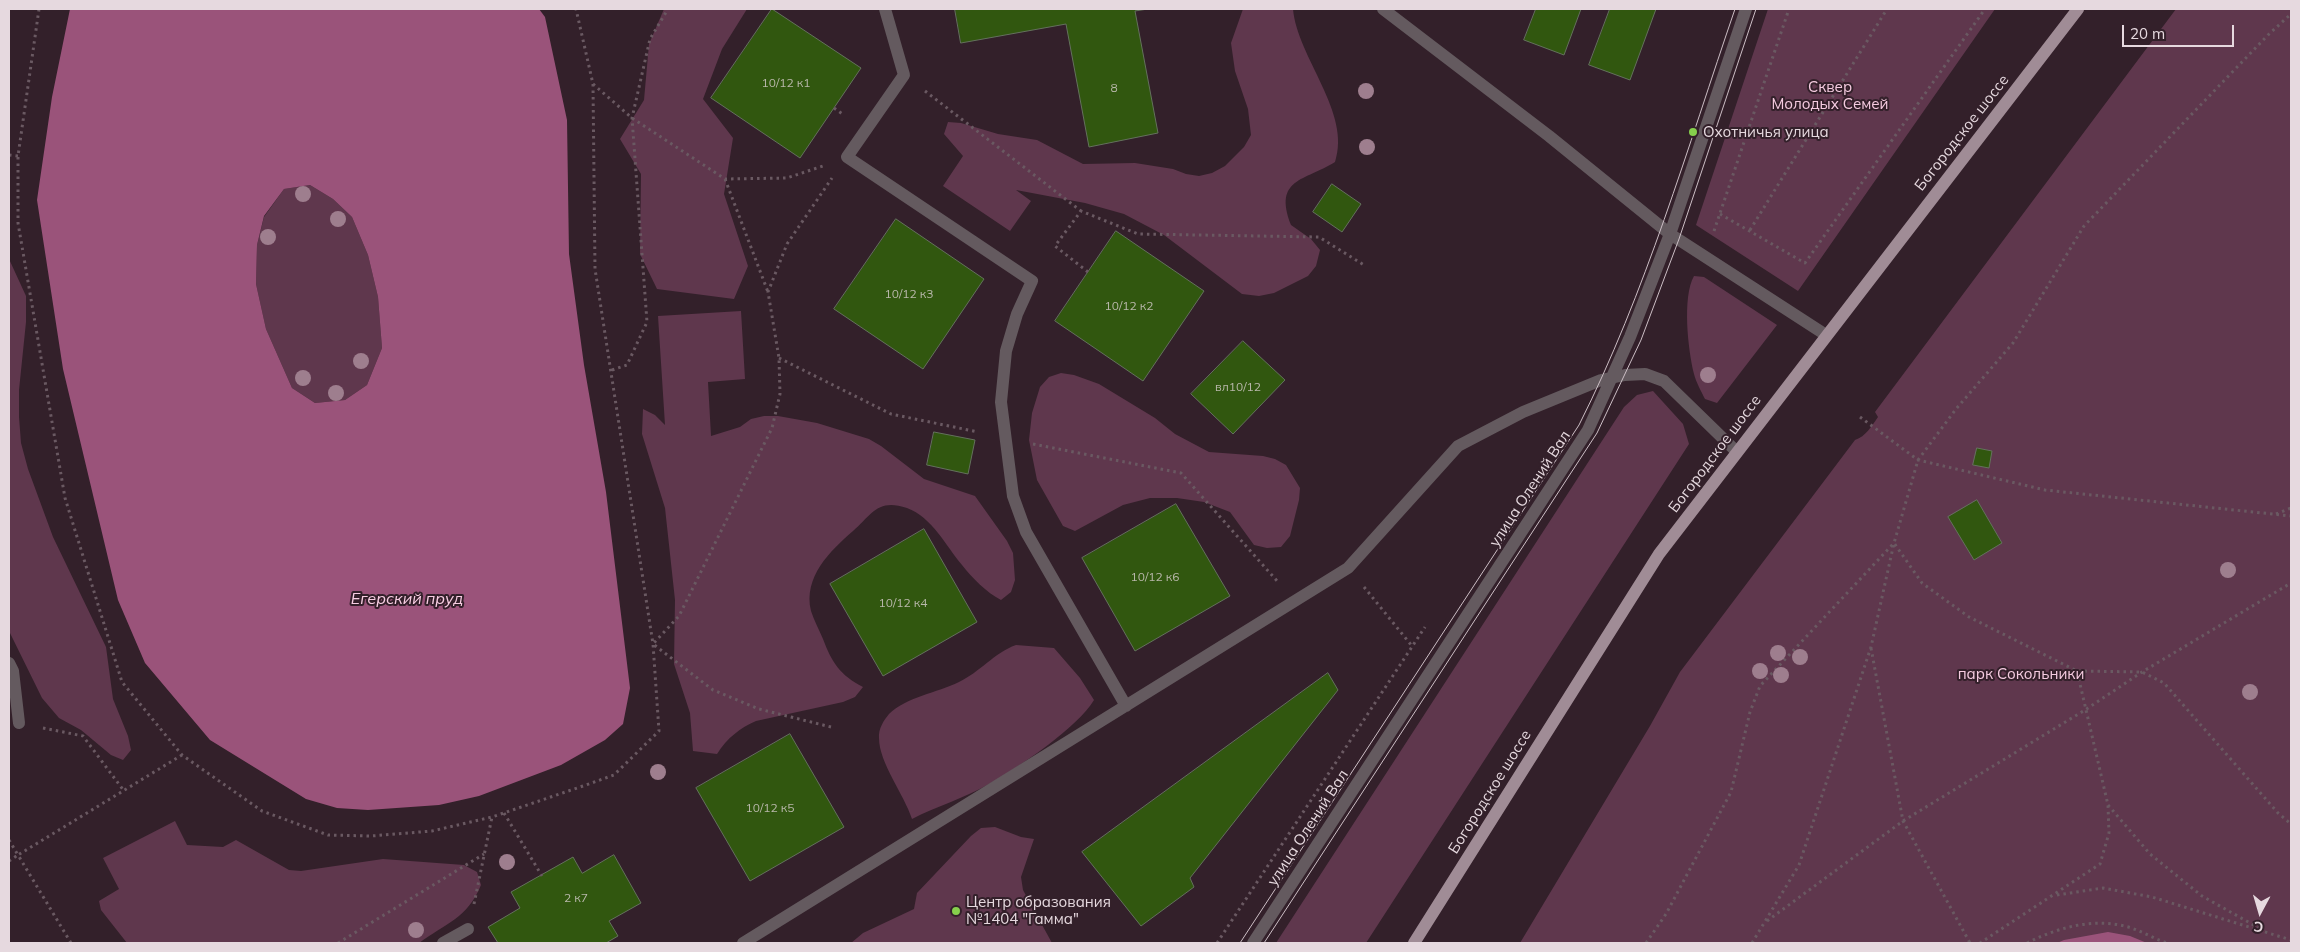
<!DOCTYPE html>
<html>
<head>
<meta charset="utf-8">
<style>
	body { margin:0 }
	#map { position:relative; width:2300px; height:952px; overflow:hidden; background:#33202a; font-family:Mulish,sans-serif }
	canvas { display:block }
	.frame { position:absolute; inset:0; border:10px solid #e6d9df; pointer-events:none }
	.north { position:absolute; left:2235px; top:887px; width:50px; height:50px; -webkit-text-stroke:4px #33202a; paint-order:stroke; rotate:186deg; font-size:14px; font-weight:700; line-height:20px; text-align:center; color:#e6d9df }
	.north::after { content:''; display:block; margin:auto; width:18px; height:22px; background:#e6d9df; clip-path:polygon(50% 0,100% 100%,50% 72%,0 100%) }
	.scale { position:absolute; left:2122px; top:25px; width:112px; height:22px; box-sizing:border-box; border:2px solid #e6d9df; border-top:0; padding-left:6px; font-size:15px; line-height:18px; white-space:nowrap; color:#e6d9df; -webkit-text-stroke:4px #33202a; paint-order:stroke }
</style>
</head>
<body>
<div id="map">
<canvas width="2300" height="952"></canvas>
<div class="frame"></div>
<div class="north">С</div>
<div class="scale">20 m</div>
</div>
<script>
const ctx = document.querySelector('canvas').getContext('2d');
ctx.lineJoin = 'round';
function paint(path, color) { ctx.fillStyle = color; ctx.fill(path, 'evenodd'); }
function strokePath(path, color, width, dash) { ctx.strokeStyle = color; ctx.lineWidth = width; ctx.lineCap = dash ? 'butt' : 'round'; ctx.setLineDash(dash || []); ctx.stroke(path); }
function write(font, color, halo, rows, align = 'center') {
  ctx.font = font + ' Mulish,sans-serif'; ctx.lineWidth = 4; ctx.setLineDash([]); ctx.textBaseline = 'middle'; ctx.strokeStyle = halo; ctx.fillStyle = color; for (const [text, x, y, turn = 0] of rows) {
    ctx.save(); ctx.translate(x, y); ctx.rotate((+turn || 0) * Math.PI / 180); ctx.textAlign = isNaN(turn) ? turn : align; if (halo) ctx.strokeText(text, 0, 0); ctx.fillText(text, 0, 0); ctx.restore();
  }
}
const green = new Path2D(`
	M664 9H747L722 49 703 99 733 138 724 194 748 266 734 299 657 289 640 254 641 174 620 139 644 100 649 44Z
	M1243 9H1293C1297 57 1352 113 1335 162 1305 181 1273 178 1291 225L1311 239 1320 250 1316 266 1308 276 1274 293 1259 296 1242 294 1164 235 1124 214 1085 203 1016 190 1031 201 1010 231 943 186 963 156 944 134 948 122 961 123 998 134 1037 140 1083 164 1135 163 1173 169 1186 174 1199 176 1212 173 1225 166 1244 147 1251 135 1248 109 1235 71 1231 43Z
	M1768 9H1995L1798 291 1696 225Z
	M2176 9H2291V943H1520L1650 726 1680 672 1855 440C1866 436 1871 427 1878 417L1875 412Z
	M310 185 333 199 352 217 368 255 378 297 382 348 367 385 345 400 315 403 292 388 266 329 256 284 257 245 264 217 284 189Z
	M9 259 26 296V322L19 390V417L21 443 28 469 53 537 106 647 113 699 128 736 131 750 123 760 111 755 81 730 59 718 42 698 9 631Z
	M1694 276 1704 277 1777 325 1717 403 1705 399C1701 391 1696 382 1694 374 1688 350 1682 297 1694 276Z
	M741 311 745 379 708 382 711 436 740 427 751 419 764 416H778L817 423 869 439 881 446 924 479 975 496 1007 541 1013 553 1015 580 1011 592 1001 600C986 592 973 579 962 565 946 546 932 517 907 508 878 498 872 514 853 531 830 551 803 577 811 611 814 620 819 630 823 639 832 663 840 675 863 687L855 697 843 702 756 721C740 728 727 738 717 754L693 751 690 713 674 664 675 600 665 508 642 434 643 409 655 415 665 425 658 316Z
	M1061 373 1074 375 1099 384 1155 418 1175 434 1209 452 1263 456 1275 459 1286 465 1300 488 1299 500 1290 536 1281 547 1267 548 1254 545 1230 512 1204 502 1177 498H1150L1123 505 1075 531 1063 526 1037 480 1029 440 1032 413 1040 387 1049 377Z
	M1653 391 1683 424 1689 444 1366 943H1276L1624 407 1637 395Z
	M1016 645 1054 648 1080 678 1094 700C1078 727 1018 768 989 784 965 798 937 806 912 819 904 794 879 763 879 738 878 729 884 720 889 714 906 697 937 693 959 682 980 672 994 653 1016 645Z
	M175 821 187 845 223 847 236 840 289 870 301 871 383 859 464 865 477 872 481 885C467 919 446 923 419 943H127L101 910 99 901 119 889 103 858Z
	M995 827 1021 837 1034 839 1021 877 1023 890 1052 943H851L863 933 914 909 917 893 971 836 981 828Z`);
const water = new Path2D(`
	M70 9H539L545 17 567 120 569 254 584 365 606 492 630 688 623 724 605 740 561 765 479 796 439 805 368 810 337 808 306 799 210 740 145 663 118 600 63 369 37 200 52 97ZM310 185 333 199 352 217 368 255 378 297 382 348 367 385 345 400 315 403 292 388 266 329 256 284 257 245 264 216 284 189Z
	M2108 932 2130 936 2147 943H2057L2064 940Z`);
const building = new Path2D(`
	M772 9 861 68 800 158 711 98Z
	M955 9H1148L1135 11 1158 133 1089 147 1066 24 961 43Z
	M1536 9H1581L1564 55 1524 40Z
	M1610 9H1656L1630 80 1589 65Z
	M1332 184 1361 204 1342 232 1313 212Z
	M896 219 984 279 923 369 834 309Z
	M1116 231 1204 291 1143 381 1055 321Z
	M1243 341 1285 380 1233 434 1191 394Z
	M934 432 975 440 968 474 927 465Z
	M1977 448 1992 451 1989 468 1973 465Z
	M1977 500 2002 543 1974 560 1948 517Z
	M1176 504 1230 596 1135 651 1082 558Z
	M924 529 977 622 883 676 830 584Z
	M1328 673 1338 690 1190 878 1194 887 1141 926 1082 852Z
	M790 734 844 827 750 881 696 788Z
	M614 855 641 903 609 921 618 936 606 943H498L488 927 520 908 511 892 573 857 582 873Z`);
const path = new Path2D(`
	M39 9 18 156V223L65 498 122 682 182 755 262 811 328 835 371 836 432 831 492 817 583 786 614 775 659 731 653 644 595 269 593 84 576 9
	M593 84 632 118 725 179 787 178 823 166
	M925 91 1081 211
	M834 108 844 115
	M9 155 18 156
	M725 179 768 292
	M1720 214 1805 263 1985 9
	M1750 230 1887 9
	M1714 231 1789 9
	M1088 272 1055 246 1081 211 1138 234 1319 237 1364 265
	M779 358 891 414 978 432
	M612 370 627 365 647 322 632 118 650 39 668 9
	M1860 417 1918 460 2045 490 2291 516
	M1033 444 1181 473 1278 582
	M2276 514 2291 508
	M1364 587 1412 646
	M1871 648 1903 821 1970 943
	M2078 671 2142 672 2164 683 2278 813 2291 824
	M831 727 759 709 713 690 653 644 679 616 772 428 780 394 779 358 768 292 787 244 832 178
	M43 728 83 736 124 791
	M2108 805 2150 854 2202 896 2259 928
	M504 813 542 876
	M9 840 18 855 9 861
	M2057 895 2103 888 2152 897 2291 940
	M474 904 492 817
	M1767 921 1903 821 2085 710 2142 672 2291 583
	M71 943 18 855 182 755
	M338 943 484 854
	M1217 943 1425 627
	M1646 943 1666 914 1731 792 1750 712 1760 686 1894 543 1922 583 1969 617 2077 671 2108 805 2109 833 2100 864 1980 943
	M1752 943 1799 865 1871 647 1894 543 1918 460 1956 409 2013 343 2084 226 2268 35 2291 14
	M2027 943C2057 928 2091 918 2124 926 2139 929 2153 939 2168 943`);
const minor = new Path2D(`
	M885 9 904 75 847 157 1032 281 1017 314 1006 351 1001 402 1013 496 1026 532 1126 706
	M1383 9 1549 136 1670 234 1826 335
	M9 663 13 671 19 723
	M443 943 468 929
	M743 943 1348 568 1458 446 1523 412 1601 380 1625 375 1645 374 1664 381 1737 452
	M1253 943 1588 430 1630 337 1670 234 1746 9`);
const major = new Path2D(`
	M1414 943 1659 554 2078 9`);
const tram = new Path2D(`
	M1240 943 1579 425C1646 292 1687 149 1735 9
	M1264 943 1597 433 1641 340 1679 239 1756 9`);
const trees = [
	[1366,91],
	[1367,147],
	[303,194],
	[338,219],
	[268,237],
	[361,361],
	[1708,375],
	[303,378],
	[336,393],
	[2228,570],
	[1778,653],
	[1800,657],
	[1760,671],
	[1781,675],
	[2250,692],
	[658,772],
	[507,862],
	[416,930]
];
const markers = [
	[1693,132,5,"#86cf4c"],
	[956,911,5,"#86cf4c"]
];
const numberNames = [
	["10/12 к1",786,83],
	["8",1114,88],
	["10/12 к3",909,294],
	["10/12 к2",1129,306],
	["вл10/12",1238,387],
	["10/12 к6",1155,577],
	["10/12 к4",903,603],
	["10/12 к5",770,808],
	["2 к7",576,898]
];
const parkNames = [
	["Сквер",1830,87],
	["Молодых Семей",1830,104],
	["парк Сокольники",2021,674]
];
const poiNames = [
	["Охотничья улица",1703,132],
	["Центр образования",966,902],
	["№1404 \"Гамма\"",966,919]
];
const streetNames = [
	["Богородское шоссе",1962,133,-52],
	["Богородское шоссе",1715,454,-53],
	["улица Олений Вал",1530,489,-57],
	["Богородское шоссе",1490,792,-58],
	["улица Олений Вал",1308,828,-57]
];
const waterNames = [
	["Егерский пруд",407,599]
];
paint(green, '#5f374d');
paint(water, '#9a537a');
paint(building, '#31570f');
strokePath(building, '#64715d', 1);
strokePath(path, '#6a5962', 3, [2.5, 4]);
strokePath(minor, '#645a5f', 12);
strokePath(major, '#a08c96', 12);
strokePath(tram, '#cdbfc6', 1);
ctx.fillStyle = '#9e7e8e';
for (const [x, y] of trees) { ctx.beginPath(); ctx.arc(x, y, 8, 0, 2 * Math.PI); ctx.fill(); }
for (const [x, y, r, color] of markers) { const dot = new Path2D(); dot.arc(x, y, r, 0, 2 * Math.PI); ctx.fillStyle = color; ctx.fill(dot); strokePath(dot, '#33202a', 2); }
write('12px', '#b9b8ab', null, numberNames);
write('15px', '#f5cbe0', '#33202a', parkNames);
write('15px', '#e6d9df', '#33202a', poiNames, 'left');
write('15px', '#e6d9df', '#33202a', streetNames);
write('italic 16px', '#f8cee3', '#33202a', waterNames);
</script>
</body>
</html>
